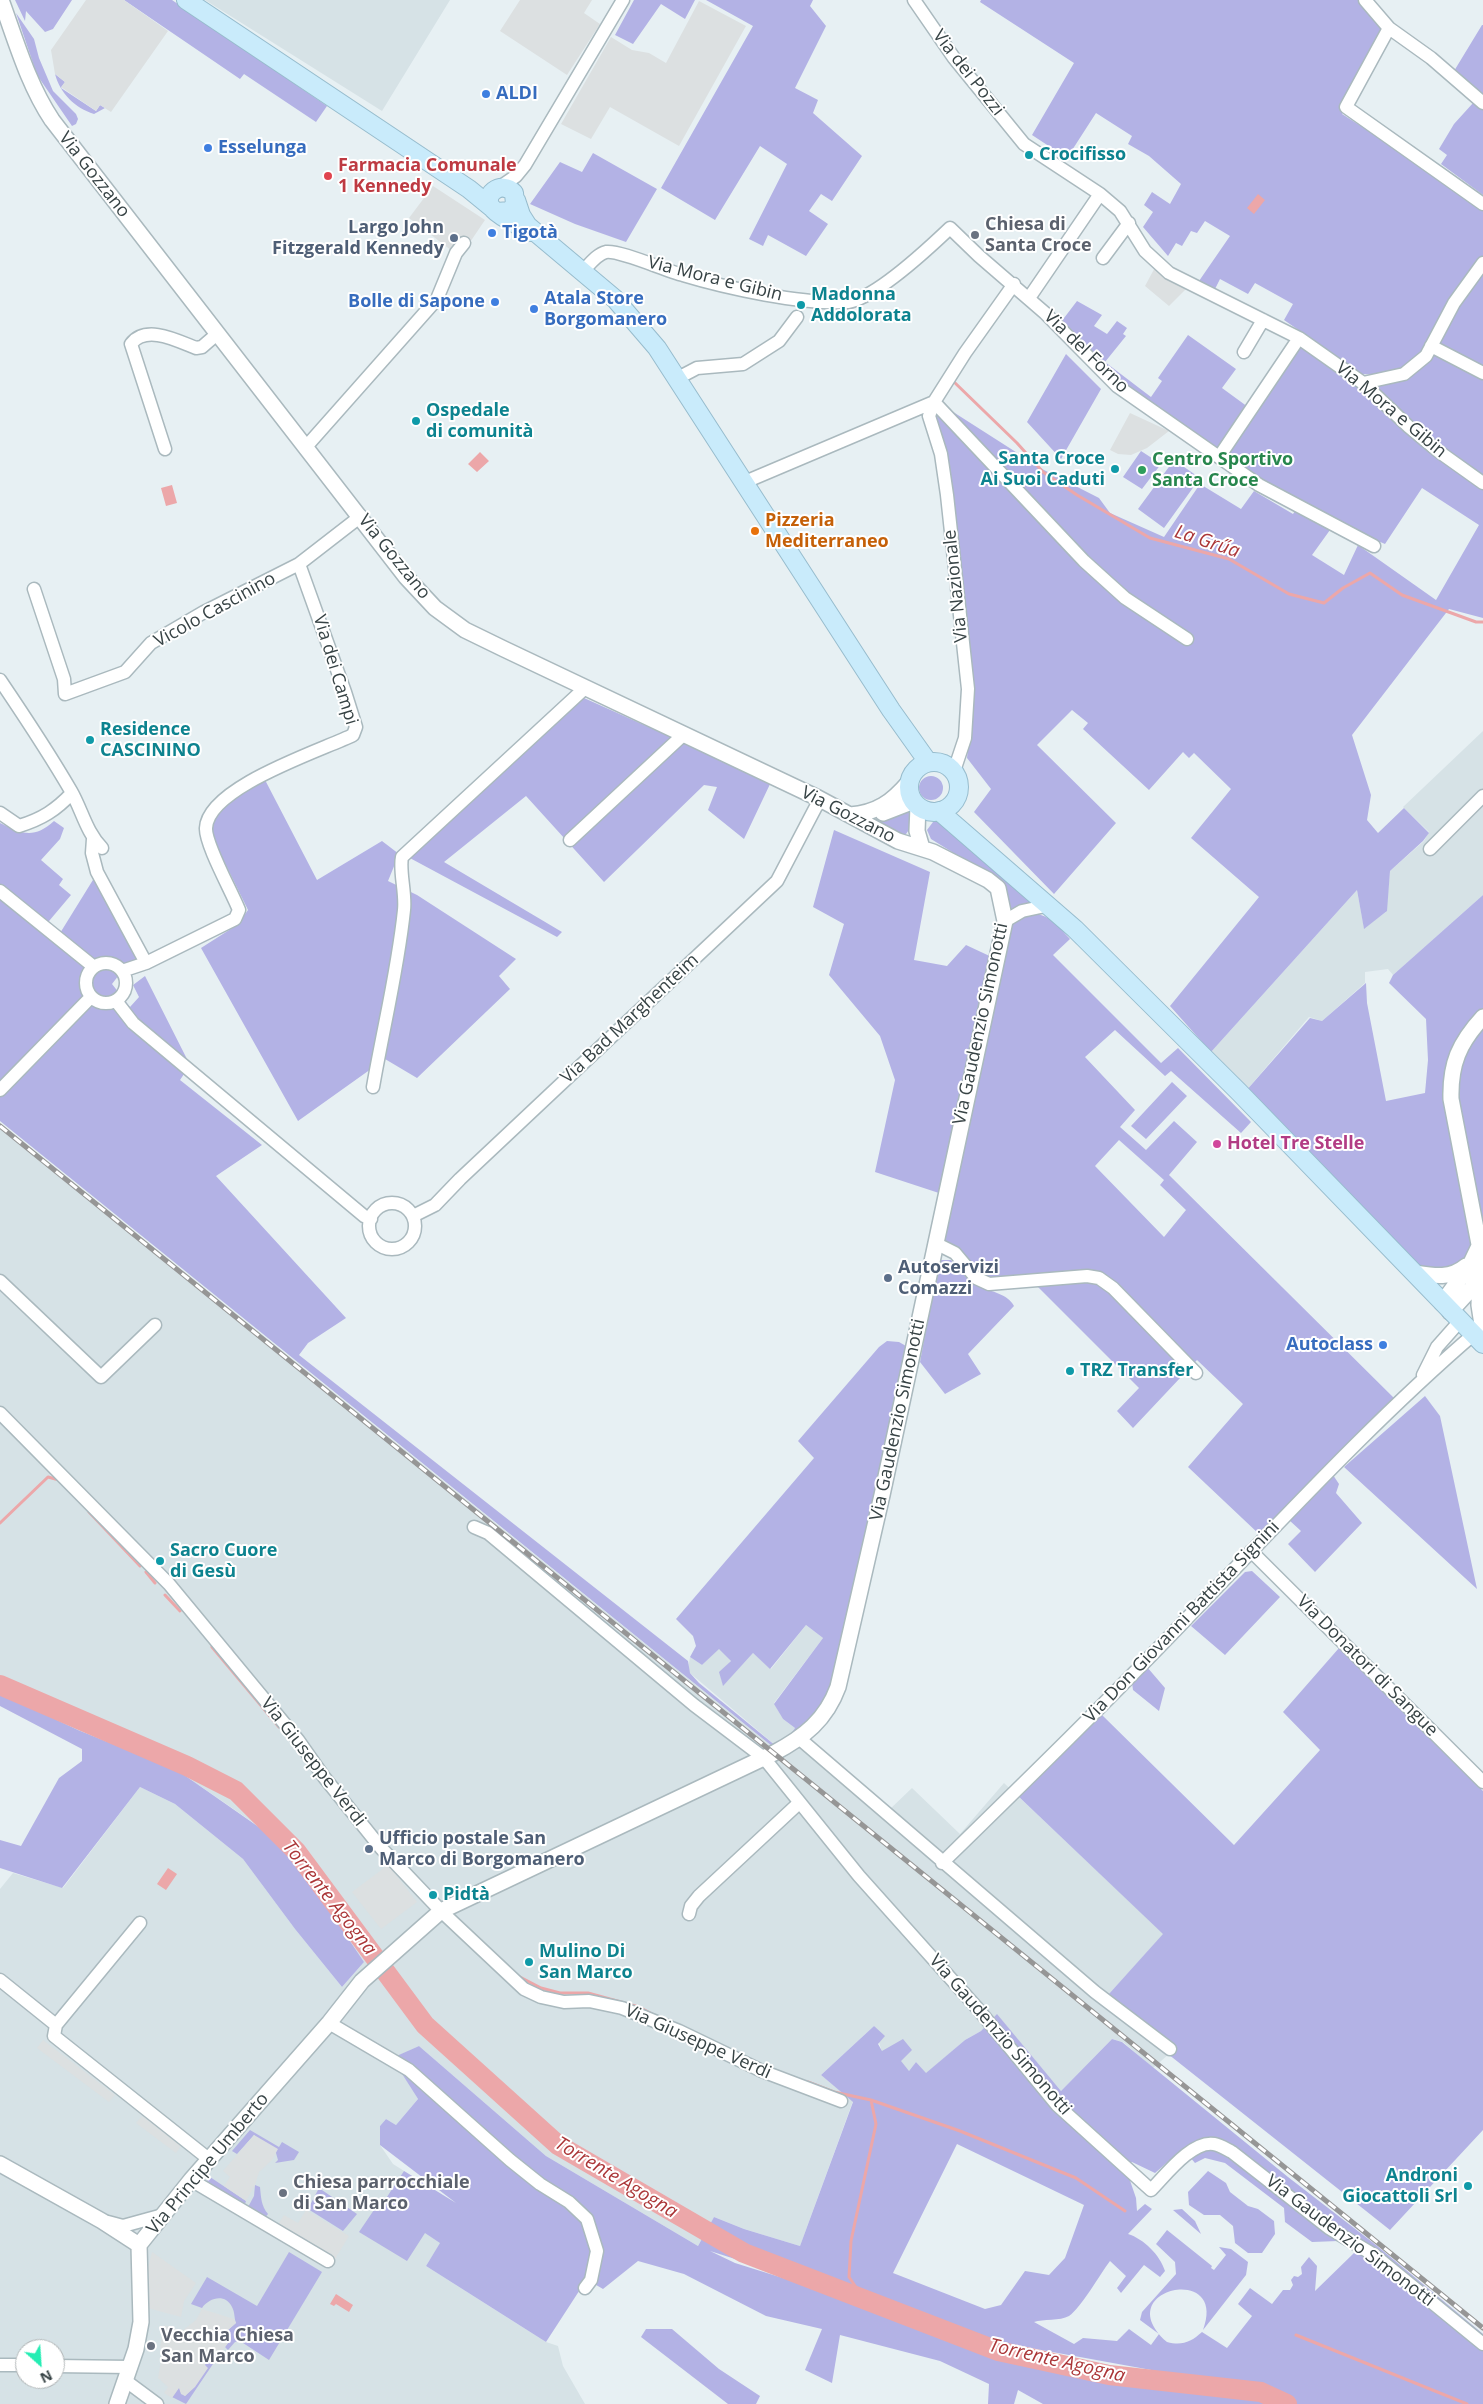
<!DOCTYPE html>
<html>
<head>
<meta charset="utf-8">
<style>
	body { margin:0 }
	#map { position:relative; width:1483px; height:2404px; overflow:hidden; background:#e7f0f3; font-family:"Open Sans",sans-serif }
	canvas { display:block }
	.north { position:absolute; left:15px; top:2339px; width:50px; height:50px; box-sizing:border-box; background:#fff; border:1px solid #afb4b5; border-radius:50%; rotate:154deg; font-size:14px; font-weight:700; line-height:20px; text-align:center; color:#374345 }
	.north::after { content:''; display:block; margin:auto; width:18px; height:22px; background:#24edb3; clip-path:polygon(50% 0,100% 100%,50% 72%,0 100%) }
</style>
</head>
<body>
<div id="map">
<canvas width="1483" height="2404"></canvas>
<div class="north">N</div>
</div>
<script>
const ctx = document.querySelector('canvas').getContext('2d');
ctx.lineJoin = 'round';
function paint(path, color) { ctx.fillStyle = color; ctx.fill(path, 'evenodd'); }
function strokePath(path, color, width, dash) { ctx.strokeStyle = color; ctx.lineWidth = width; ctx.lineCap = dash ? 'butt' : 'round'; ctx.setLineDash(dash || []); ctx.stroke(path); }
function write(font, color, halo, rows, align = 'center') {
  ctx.font = font + ' "Open Sans",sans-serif'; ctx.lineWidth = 4; ctx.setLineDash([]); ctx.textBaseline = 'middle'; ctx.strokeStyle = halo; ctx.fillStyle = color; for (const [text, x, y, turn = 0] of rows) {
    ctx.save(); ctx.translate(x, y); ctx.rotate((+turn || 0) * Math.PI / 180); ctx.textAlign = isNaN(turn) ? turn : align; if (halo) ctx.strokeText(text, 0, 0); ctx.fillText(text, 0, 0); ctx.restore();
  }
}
const residential = new Path2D(`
	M205 0H450L382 111Z
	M1483 731V895L1393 975 1388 969 1365 972V983L1322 1021 1309 1017 1245 1092 1211 1052 1357 890 1364 928 1386 912 1390 871 1424 841 1429 832 1403 807Z
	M0 1123 773 1747 775 1745 690 1673 688 1669 690 1657 702 1665 719 1648 731 1661 720 1673 723 1685 753 1653 771 1669 806 1625 823 1638 774 1703 783 1719 795 1728 786 1740 800 1739 889 1810 912 1788 960 1834 1004 1783 1164 1934 1108 1995 1177 2047 1153 2068 1123 2042 1112 2039 1061 2091 997 2015 981 2031 965 2040 926 2074 916 2062 909 2071 882 2052 874 2026 821 2075 853 2101 800 2246 744 2229 714 2217 698 2246 546 2156 419 2046 393 2058 418 2099 396 2125 386 2119 380 2126V2145L393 2164 463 2208 426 2266 546 2342 558 2346 563 2366 585 2404H0V1889L13 1873 63 1888 140 1787 175 1804 243 1859 295 1929 342 1987 364 1962 302 1868 264 1830 177 1770 78 1730 0 1693ZM25 2349H55V2379H25Z`);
const green = new Path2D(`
	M15 0H72L53 29 45 32 26 11 25 21Z
	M124 0H172L327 106 316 122 244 74 240 79Z
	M634 0H695L685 19 661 4 633 44 615 35Z
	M706 0H813L810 6 826 26 795 88 818 100 813 113 862 156 832 201 821 194 809 211 828 224 806 256 768 235 763 246 749 239 787 164 760 146 715 220 661 188 753 26Z
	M981 0H1362L1387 29 1342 114 1483 204V259L1413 368 1384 375 1362 374 1284 320 1293 304 1255 283 1248 294 1220 279 1214 291 1199 281 1230 236 1205 221 1197 233 1191 231 1182 246 1176 243 1168 256 1143 227 1153 212 1144 205 1152 192 1170 204 1181 184 1149 156 1128 144 1132 136 1096 113 1067 158 1032 135 1074 63 980 2Z
	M16 13 34 39 39 58 53 91 76 114 78 119 76 124 72 126 37 75Z
	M1482 25H1483V104L1451 76Z
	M55 74 65 82 61 88 96 111 100 105 105 108 94 114C75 108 60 93 55 74Z
	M1473 103 1483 109V195L1441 164 1447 155 1439 149 1454 124Z
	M593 153 657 189 626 242 575 224 530 204 560 162 582 172Z
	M1483 272V371L1434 346 1447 320Z
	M1077 301 1102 315 1094 326 1107 334 1117 321 1127 328 1123 334 1126 336 1105 362 1151 397 1162 381 1158 378 1188 335 1236 369 1222 388 1248 407 1218 454 1119 384 1061 322Z
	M1304 336 1483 487V618L1449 609 1352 735 1371 795 1367 820 1378 833 1404 808 1429 833 1423 841 1390 871 1387 911 1364 929 1357 890 1211 1052 1170 1006 1259 897 1191 838 1231 789 1194 753 1189 758 1183 752 1149 790 1083 729 1088 723 1072 710 1037 745 1116 823 1054 894 974 812 991 789 967 758 971 717 935 428V406L1126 597 936 401 1044 470 1099 498 1110 513 1164 537 1200 484 1241 509 1254 491 1293 514 1296 509 1330 530 1312 555 1344 575 1358 545 1436 600 1479 525 1422 488 1385 544 1325 518 1222 457Z
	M1432 349 1483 375V479L1436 444 1365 378 1384 379Z
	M1066 354 1101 389 1061 459 1027 422Z
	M1141 451 1161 464 1142 489 1123 477Z
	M1174 460 1200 478 1164 528 1138 509Z
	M584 698 771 782 744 839 708 810 717 787 704 785 604 882 526 796 444 862 562 932 557 937 408 857Z
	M919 788a12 12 0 1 1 24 0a12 12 0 1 1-24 0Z
	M264 778 317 880 382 841 399 854 388 881 417 895 516 959 499 976 510 989 417 1078 385 1059 298 1121 201 948 237 925 248 910 213 839 211 823 219 810Z
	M904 812 909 813 913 824 906 834H899L881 824V821L890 815Z
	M937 820 1037 901 1008 911 994 878 931 839 927 830 933 822Z
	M54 821 64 828 60 839 41 860 63 879 59 885 71 895 44 927 57 938 96 875 144 961 122 971 112 984 130 1007 139 997 133 985 145 976 190 1065 180 1080 262 1145 216 1176 346 1318 308 1343 299 1355 688 1661 690 1673 699 1683 776 1746 773 1747 0 1121V823C22 834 34 839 54 821Z
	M834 830 930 872 914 960 947 966 966 945 996 959 945 1195 875 1172 895 1080 880 1036 829 975 844 924 813 907Z
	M1483 895V1010L1465 1030 1453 1052 1475 1246C1453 1275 1454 1272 1419 1269L1245 1092 1310 1018 1322 1021 1366 983 1367 1003 1386 1101 1425 1093 1428 1060 1426 1019 1389 983 1393 975Z
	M1031 913C1049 914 1058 926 1070 939L1053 955 1161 1063 1178 1048 1251 1122 1241 1133 1171 1071 1165 1076 1115 1030 1085 1057 1135 1110 1120 1127 1146 1150 1174 1121 1197 1142 1169 1175 1395 1399 1260 1535 1188 1467 1243 1404 1197 1360 1133 1428 1117 1411 1139 1388 1025 1274 994 1278 978 1274 956 1246 939 1239 983 1063 1011 923ZM1119 1140 1164 1180 1160 1185 1186 1210 1164 1237 1095 1166Z
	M1483 1022V1243L1454 1090 1468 1040Z
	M1172 1082 1187 1096 1146 1139 1131 1126Z
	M941 1260H951C960 1271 968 1281 981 1287 992 1292 1008 1294 1014 1306L968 1354 981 1374 945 1394 920 1362 937 1268Z
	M887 1341 899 1342 913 1350 833 1701 786 1741 795 1728 783 1719 774 1704 823 1638 806 1625 770 1669 753 1653 723 1686 719 1672 731 1661 719 1649 702 1665 690 1657 696 1646 693 1636 676 1619 814 1458 798 1441 879 1347Z
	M1425 1396 1440 1416 1477 1589 1344 1467Z
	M1333 1475 1339 1484 1336 1493 1362 1523 1315 1572 1288 1544 1301 1531 1289 1520Z
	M1252 1571 1280 1597 1225 1655 1191 1626 1245 1572Z
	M1339 1648 1483 1791V2130L1390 2230 1168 2054 1177 2047 1108 1995 1163 1934 1018 1796 1102 1715 1234 1845 1320 1750 1283 1712Z
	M1147 1667 1165 1688 1159 1711 1133 1690 1132 1683Z
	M0 1693 78 1730 177 1770 263 1830 302 1869 364 1962 342 1987 295 1929 243 1859 175 1804 140 1787 62 1888 0 1868V1840L21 1846 59 1778 82 1761V1749L0 1706Z
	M997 2014 1061 2091 1112 2039 1122 2042 1288 2177 1376 2245 1483 2334V2339L1260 2170 1198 2141 1179 2152 1155 2173 1132 2162 1125 2166 1136 2198 1137 2211 1145 2204 1152 2209 1128 2234C1144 2239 1160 2255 1165 2271L1160 2277 1144 2265 1121 2293 1117 2288 1126 2276 1110 2261C1100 2274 1081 2308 1069 2316 1060 2321 1043 2319 1034 2322L1074 2344 1083 2338 1117 2341 1129 2329 1151 2345 1159 2334 1140 2320 1142 2312 1176 2274 1175 2262 1156 2244 1167 2230 1212 2266 1211 2268 1214 2270 1226 2255 1219 2247 1231 2249 1248 2262 1246 2275 1203 2330C1229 2262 1107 2289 1167 2342 1182 2346 1191 2342 1202 2332L1227 2348 1252 2316 1238 2304 1250 2288 1272 2304 1283 2290H1290L1293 2285 1291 2280 1294 2276 1298 2277 1302 2274 1301 2267 1309 2257 1317 2266 1315 2291 1354 2253 1362 2252 1483 2348V2404H1289L1261 2390 992 2341 710 2251 735 2263 990 2343 1260 2393 1284 2404H1043L1018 2390 1014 2404H988L989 2384 940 2361 840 2335 832 2383 805 2370 822 2329 766 2316 684 2274 638 2261 603 2289 591 2282 583 2285 546 2342 426 2266 440 2243 425 2233 407 2261 359 2232 378 2204 381 2206 404 2171 456 2203 380 2145V2126L386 2119 396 2125 418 2099 392 2058 419 2046 546 2156 698 2246 714 2217 744 2229 800 2246 853 2102 821 2075 874 2026 885 2036 878 2044 882 2051 903 2039 912 2050 901 2061 909 2071 916 2062 926 2073 965 2040 981 2031ZM957 2144 1084 2205 1065 2258 1049 2275 1025 2271 1001 2305 985 2309 893 2273Z
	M250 2130 279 2147 282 2142 299 2152 294 2160 275 2163 278 2160 276 2153 254 2135 237 2154 232 2151Z
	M1203 2147 1218 2149 1272 2190 1302 2216 1338 2241 1312 2242 1285 2222 1284 2208 1225 2163 1205 2158 1195 2163 1189 2156Z
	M1208 2171 1226 2183 1230 2192 1248 2206 1258 2209 1274 2221 1275 2234 1262 2253H1248L1235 2243 1233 2226 1220 2215H1204L1189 2205 1188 2192Z
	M210 2177 246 2201 244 2207 206 2182Z
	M255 2185 260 2187C261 2197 261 2206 268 2214L264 2219 247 2209 254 2196Z
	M319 2188 357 2214 343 2231 308 2209Z
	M1182 2209 1195 2221 1201 2234 1173 2210Z
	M289 2252 322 2272 269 2360 240 2341 235 2342 228 2350 225 2347 231 2339 228 2330 236 2323C234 2318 235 2312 232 2307 225 2293 209 2298 202 2308L191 2304 207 2277 257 2306Z
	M646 2329H672L719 2369 760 2396 756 2404H728L641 2337Z
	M215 2352 219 2355 186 2404 172 2397 180 2386V2391L185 2396C195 2386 205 2374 206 2359Z`);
const parking = new Path2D(`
	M86 0H124L168 31 111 112 100 105 96 111 61 87 65 82 55 74 51 50Z
	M520 0H592L584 13 600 24 567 75 500 31Z
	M699 1 746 26 679 146 610 107 591 139 561 124 611 37 632 50 649 53 666 63Z
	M433 186 485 220 460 257 409 218Z
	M1159 260 1191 284 1169 306 1145 286Z
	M1130 413 1169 431 1147 448 1131 455 1118 454 1110 450Z
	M388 1865 417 1902 381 1929 352 1892Z
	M43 2040 115 2095 109 2102 37 2048Z
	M142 2116 181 2146 176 2153 136 2123Z
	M254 2135 278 2149 272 2160 259 2172 255 2185 246 2201 224 2186 230 2177 223 2171Z
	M306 2210 349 2236 332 2264 275 2230 284 2215 298 2223Z
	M152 2252 196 2283 184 2301 181 2317 144 2307 146 2276Z
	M202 2309 234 2319 236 2323 228 2330 231 2339 219 2355 215 2352 211 2358 206 2359 205 2365 208 2368 195 2387 185 2396 181 2394 179 2388 172 2398 164 2393 168 2387 158 2378 163 2349 160 2348 164 2325 182 2331 196 2320Z`);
const water = new Path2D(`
	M1258 194 1265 200 1254 214 1247 208Z
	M480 452 489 461 477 472 468 464Z
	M172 485 177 503 166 506 161 488Z
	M168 1868 177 1874 166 1890 157 1884Z
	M336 2294 353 2305 349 2312 336 2304 334 2306 330 2304Z`);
const stream = new Path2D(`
	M952 380 1017 443 1043 472 1077 495 1150 538 1229 559 1289 594 1324 603 1343 588 1370 573 1402 595 1476 622H1483
	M89 1512 140 1566
	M0 1523 48 1477 59 1480
	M146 1572 155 1583
	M165 1595 180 1611
	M212 1647 279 1727
	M518 1976 541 1988 560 1993H588L639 2007 652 2014
	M808 2082 834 2092 871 2100 960 2131 1076 2178 1125 2211
	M864 2299 849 2277 851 2241 876 2124 871 2100
	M1296 2335 1467 2404`);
const river = new Path2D(`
	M0 1685 187 1766 236 1791 296 1851 425 2025 558 2145 744 2253 998 2351 1109 2375 1261 2392 1287 2404`);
const minor = new Path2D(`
	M914 0 954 58 1024 144 1100 194 1120 211 1145 251 1169 273 1299 338 1363 383 1409 427 1438 451 1483 483
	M1365 0 1389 28 1431 58 1483 103
	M1389 28 1346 107 1483 204
	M500 187 516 176 525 165 623 0
	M1103 258 1129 223
	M583 271C589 265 597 254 606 252 620 250 666 271 683 275 726 288 804 305 848 302 876 298 929 248 950 228L979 256 1045 313 1117 386 1259 485 1374 546
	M1029 298 1100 194
	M1431 346 1483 373
	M1244 352 1263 320
	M678 378 697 368 743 364 779 341 797 317
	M1363 383 1404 374 1426 356 1454 303 1483 263
	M305 448 437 299 456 253 464 243
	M165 449 131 344C146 324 178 341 196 348L202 347 217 334
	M1219 457 1299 338
	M745 482 934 402 1084 561 1125 598 1187 639
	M34 589 64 679 65 694 125 672 151 643 204 612 299 564 361 516
	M0 680C25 717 49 753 71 791 82 810 86 832 102 848
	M954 771 965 738 968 689 947 495 941 454 929 416 934 402 965 353 1014 284
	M0 813 19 826C42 819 56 810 72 793
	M93 839 92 853 97 872 146 963
	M570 840 683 735
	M1430 849 1483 796
	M0 891 94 967
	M1005 921 1022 911 1050 905
	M86 983a20 20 0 1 1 40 0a20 20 0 1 1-40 0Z
	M122 971 146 963 235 919 239 910C232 892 205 844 206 828 208 787 320 751 353 735L356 727 345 692 299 564
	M116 1001 133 1023 364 1216 371 1219
	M373 1087C383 1029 398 969 404 910 406 893 399 871 402 857L585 688
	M0 1090 91 997
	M369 1226a23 23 0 1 1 46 0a23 23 0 1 1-46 0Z
	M413 1216 435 1205 460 1179 777 881 820 799
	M935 1243 955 1253 976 1278 989 1284 1087 1276 1099 1278 1113 1288 1196 1373
	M0 1281 101 1377 155 1325
	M1423 1375 1437 1347 1460 1321
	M0 1413 169 1584 298 1740 324 1777 381 1848 441 1911 524 1989 541 1997 564 2002 589 2001 622 2008 679 2031 762 2071 841 2101
	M474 1527 488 1533 694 1705 764 1758 859 1876 978 2009 1057 2105 1151 2190C1165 2176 1192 2140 1214 2144 1220 2145 1226 2149 1232 2152L1329 2228 1374 2255 1483 2344
	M1251 1551 1483 1782
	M800 1739 1095 1992 1170 2049
	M942 1863C1027 1780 1112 1697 1194 1611 1285 1517 1374 1420 1474 1334
	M689 1914 691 1906 699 1896 799 1803
	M140 1923 56 2025 54 2036 210 2160
	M0 1980 56 2025
	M329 2023 409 2070 510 2160 540 2184 569 2202 587 2219 597 2251 591 2280 585 2288
	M191 2180 328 2261
	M108 2222 123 2226 163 2215
	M0 2365H25
	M55 2366 130 2367
	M126 2381 157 2404`);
const tertiary = new Path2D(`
	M1 0C16 41 28 84 52 120L406 577 435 608 465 630 504 649 818 798 898 841 933 852 988 880 998 888 1005 921 882 1495 838 1687C826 1720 804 1737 774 1753L441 1911 362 1981 329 2023 191 2180 139 2245 141 2322 136 2349 117 2404
	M918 806 917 831 922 848
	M883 813 914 801
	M850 815C877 813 892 802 909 782
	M1415 1273C1434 1276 1451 1279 1466 1266
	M1480 1276 1479 1305 1483 1331
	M1442 1303 1470 1265 1480 1244
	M1450 1312 1472 1288 1483 1265 1451 1099C1450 1064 1459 1043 1483 1017
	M0 2164 102 2221 139 2245`);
const secondary = new Path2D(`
	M186 0 469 189 491 207
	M516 200 521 215 528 226 615 299 657 348 891 710 928 762
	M497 212 510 211 515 204 514 193C501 179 480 196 493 209 502 219 519 225 531 232
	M909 787a25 25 0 1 1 50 0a25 25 0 1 1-50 0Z
	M939 811 1075 929 1239 1092 1483 1344`);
const rail = new Path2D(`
	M0 1126 1483 2328`);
const markers = [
	[486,94,5,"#3f7fe0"],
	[208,148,5,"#3f7fe0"],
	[1029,155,5,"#0f9aa8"],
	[328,176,5,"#e0444e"],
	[492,233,5,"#3f7fe0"],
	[975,235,5,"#6b7280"],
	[454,238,5,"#5c6f8a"],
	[495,302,5,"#3f7fe0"],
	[801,305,5,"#0f9aa8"],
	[534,309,5,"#3f7fe0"],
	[416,421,5,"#0f9aa8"],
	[1115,469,5,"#0f9aa8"],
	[1142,470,5,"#2e9e5b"],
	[755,531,5,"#e8710a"],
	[90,740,5,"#0f9aa8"],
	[1217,1144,5,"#d1479c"],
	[888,1278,5,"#5c6f8a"],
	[1383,1345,5,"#3f7fe0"],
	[1070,1371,5,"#0f9aa8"],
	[160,1561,5,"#0f9aa8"],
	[369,1849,5,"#5c6f8a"],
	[433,1895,5,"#0f9aa8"],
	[529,1962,5,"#0f9aa8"],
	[1468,2186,5,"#0f9aa8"],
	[283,2193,5,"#6b7280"],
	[151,2346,5,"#6b7280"]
];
const streetNames = [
	["Via dei Pozzi",968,73,52],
	["Via Gozzano",94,175,52],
	["Via Mora e Gibin",715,279,14],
	["Via del Forno",1086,352,44],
	["Via Mora e Gibin",1391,410,40],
	["Via Gozzano",394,557,51],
	["Via Nazionale",956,586,-96],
	["Vicolo Cascinino",215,610,-29],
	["Via dei Campi",335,670,73],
	["Via Gozzano",848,815,27],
	["Via Bad Marghenteim",630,1019,-43],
	["Via Gaudenzio Simonotti",981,1024,-78],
	["Via Gaudenzio Simonotti",898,1420,-78],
	["Via Don Giovanni Battista Signini",1182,1622,-46],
	["Via Donatori di Sangue",1367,1666,45],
	["Via Giuseppe Verdi",313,1762,52],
	["Via Gaudenzio Simonotti",1000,2035,49],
	["Via Giuseppe Verdi",698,2042,24],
	["Via Principe Umberto",208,2164,-50],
	["Via Gaudenzio Simonotti",1350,2241,37]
];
const shopNames = [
	["ALDI",496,94],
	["Esselunga",218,148],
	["Tigotà",502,233],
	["Atala Store",544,299],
	["Borgomanero",544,320],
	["Bolle di Sapone",485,302,"right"],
	["Autoclass",1373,1345,"right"]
];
const cultureNames = [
	["Crocifisso",1039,155],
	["Madonna",811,295],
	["Addolorata",811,316],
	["Ospedale",426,411],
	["di comunità",426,432],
	["Santa Croce",1105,459,"right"],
	["Ai Suoi Caduti",1105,480,"right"],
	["Residence",100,730],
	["CASCININO",100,751],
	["TRZ Transfer",1080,1371],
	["Sacro Cuore",170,1551],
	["di Gesù",170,1572],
	["Pidtà",443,1895],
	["Mulino Di",539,1952],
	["San Marco",539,1973],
	["Androni",1458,2176,"right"],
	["Giocattoli Srl",1458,2197,"right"]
];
const healthNames = [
	["Farmacia Comunale",338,166],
	["1 Kennedy",338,187]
];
const worshipNames = [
	["Chiesa di",985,225],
	["Santa Croce",985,246],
	["Chiesa parrocchiale",293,2183],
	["di San Marco",293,2204],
	["Vecchia Chiesa",161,2336],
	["San Marco",161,2357]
];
const serviceNames = [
	["Largo John",444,228,"right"],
	["Fitzgerald Kennedy",444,249,"right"],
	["Autoservizi",898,1268],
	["Comazzi",898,1289],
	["Ufficio postale San",379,1839],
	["Marco di Borgomanero",379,1860]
];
const leisureNames = [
	["Centro Sportivo",1152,460],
	["Santa Croce",1152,481]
];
const foodNames = [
	["Pizzeria",765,521],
	["Mediterraneo",765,542]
];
const hotelNames = [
	["Hotel Tre Stelle",1227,1144]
];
const waterNames = [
	["La Grűa",1207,542,18],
	["Torrente Agogna",329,1898,52],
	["Torrente Agogna",616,2178,31],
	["Torrente Agogna",1057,2361,13]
];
paint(residential, '#d6e2e6');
paint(green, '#b3b2e5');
paint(parking, '#dce0e1');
paint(water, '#eca7a9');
strokePath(stream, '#eca7a9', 3);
strokePath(river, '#eca7a9', 20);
strokePath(minor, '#aab9be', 15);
strokePath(tertiary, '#aab9be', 18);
strokePath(secondary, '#97bccd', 20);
strokePath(minor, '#fff', 12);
strokePath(tertiary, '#fff', 15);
strokePath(secondary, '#c9ebfb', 18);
strokePath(rail, '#969696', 5);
strokePath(rail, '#fff', 3, [9]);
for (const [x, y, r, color] of markers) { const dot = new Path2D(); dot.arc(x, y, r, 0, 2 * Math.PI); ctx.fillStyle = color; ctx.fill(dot); strokePath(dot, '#fff', 2); }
write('18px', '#374345', '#fff', streetNames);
write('bold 18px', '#366cbe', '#fff', shopNames, 'left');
write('bold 18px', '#0d838f', '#fff', cultureNames, 'left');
write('bold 18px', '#be3a42', '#fff', healthNames, 'left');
write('bold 18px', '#5b616d', '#fff', worshipNames, 'left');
write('bold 18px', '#4e5e75', '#fff', serviceNames, 'left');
write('bold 18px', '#27864d', '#fff', leisureNames, 'left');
write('bold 18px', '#c56008', '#fff', foodNames, 'left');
write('bold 18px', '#b23c85', '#fff', hotelNames, 'left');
write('italic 19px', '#ab3638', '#fff', waterNames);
</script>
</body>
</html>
